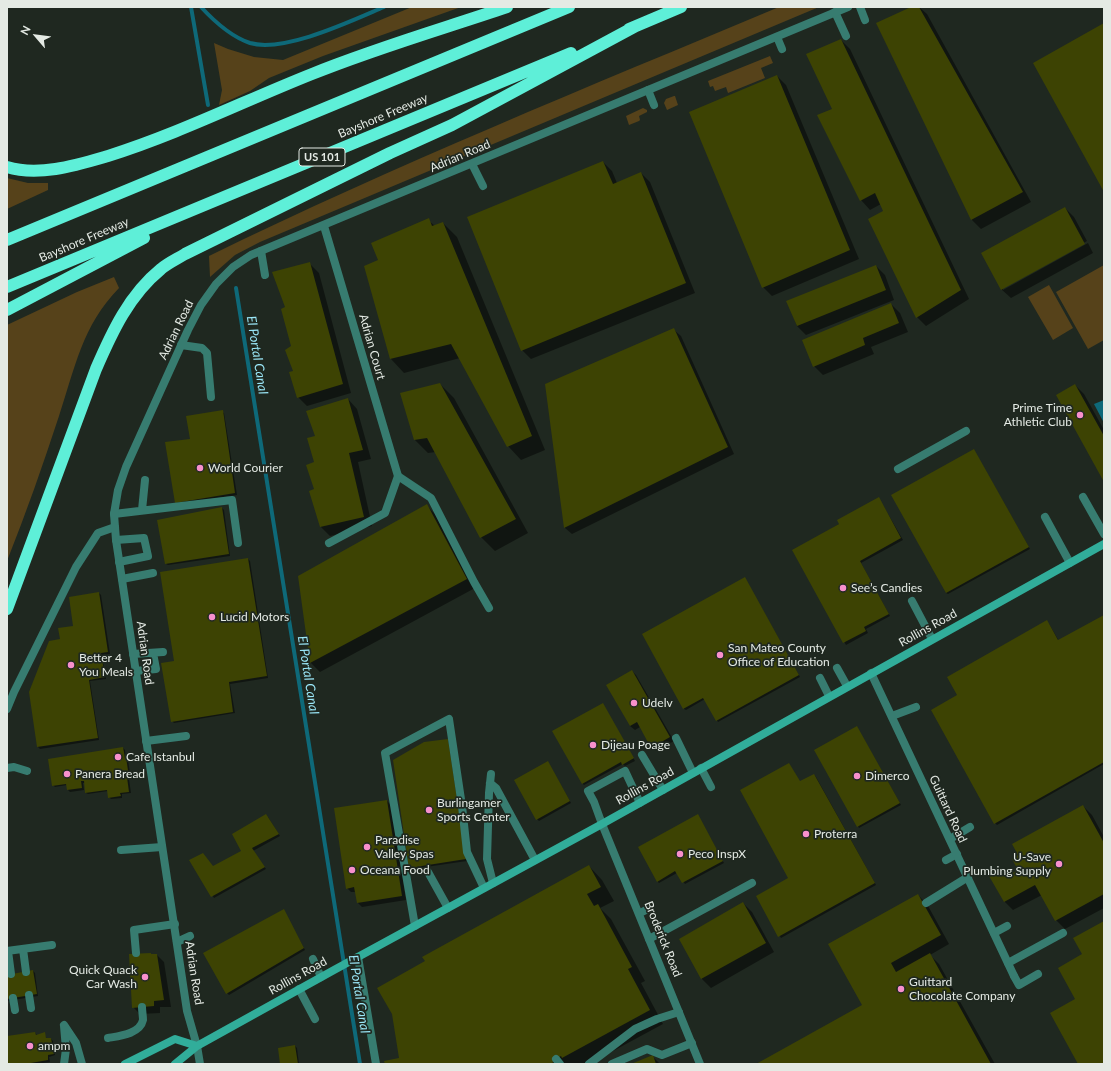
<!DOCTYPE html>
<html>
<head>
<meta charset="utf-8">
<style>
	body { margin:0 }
	#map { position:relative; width:1111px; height:1071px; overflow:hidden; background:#1f2820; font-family:Lato,sans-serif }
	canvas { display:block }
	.frame { position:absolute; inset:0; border:8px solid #e4eae4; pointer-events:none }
	.north { position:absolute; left:16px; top:16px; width:40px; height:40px; -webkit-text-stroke:3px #1f2820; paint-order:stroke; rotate:298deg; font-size:11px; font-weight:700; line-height:16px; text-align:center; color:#e4eae4 }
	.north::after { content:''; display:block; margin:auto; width:14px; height:18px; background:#e4eae4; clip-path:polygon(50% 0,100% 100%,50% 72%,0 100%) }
</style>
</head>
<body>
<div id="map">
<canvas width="1111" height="1071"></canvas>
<div class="frame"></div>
<div class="north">N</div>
</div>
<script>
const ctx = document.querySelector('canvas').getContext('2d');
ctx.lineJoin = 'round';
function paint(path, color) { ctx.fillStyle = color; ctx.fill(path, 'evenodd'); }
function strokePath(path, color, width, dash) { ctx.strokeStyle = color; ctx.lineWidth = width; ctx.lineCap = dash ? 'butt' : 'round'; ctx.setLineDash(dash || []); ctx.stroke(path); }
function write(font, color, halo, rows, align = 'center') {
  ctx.font = font + ' Lato,sans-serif'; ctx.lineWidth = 3.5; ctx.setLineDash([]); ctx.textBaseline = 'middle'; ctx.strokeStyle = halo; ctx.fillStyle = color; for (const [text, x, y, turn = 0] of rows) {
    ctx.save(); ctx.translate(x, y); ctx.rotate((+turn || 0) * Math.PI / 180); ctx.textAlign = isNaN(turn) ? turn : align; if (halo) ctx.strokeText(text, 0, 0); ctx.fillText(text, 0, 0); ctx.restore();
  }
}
const green = new Path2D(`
	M412 7H461L323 56 269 78 250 91 219 105 222 90 214 43 228 49 254 57 283 60Z
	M779 7H819L260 242 235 255 210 277 209 256C395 165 588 87 779 7Z
	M770 56 773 63 761 68 765 78 728 93 726 87 715 91 713 86 710 87 708 81Z
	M674 96H675L678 105 667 110 664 103 666 99Z
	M643 108 647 110V112L639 116 640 120 639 121 629 125 626 116Z
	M7 178 28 183H48V190L7 209Z
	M1104 265V340L1088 349 1056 292Z
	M114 277 119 288C82 326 75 368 59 416 43 465 26 513 7 561V325L77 292Z
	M1049 285 1073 328 1053 340 1028 297Z`);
const water = new Path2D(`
	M1104 400V423L1094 404Z`);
const shadow = new Path2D(`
	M913 7H919L927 14 1031 202 981 229 972 220 877 24Z
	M841 40 850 49 969 299 926 326 917 317 884 211 881 204 870 210 861 200 833 110Z
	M777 76 786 85 859 259 772 296 763 287Z
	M603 162 612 171 617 183 641 173 650 182 695 293 531 359 522 350Z
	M1065 208 1074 217 1087 241 1003 287V290L1088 243 1093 253 1011 298 1001 289Z
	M428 220 435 226 443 223 457 237 545 450 521 460 508 446 460 358 404 373 391 359 365 267 380 260Z
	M310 264 319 273 351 393 307 406 298 397 292 346 286 308Z
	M876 266 885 275 894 300 806 335 797 326 788 302Z
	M891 304 900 313 908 332 871 347 874 354 823 375 814 366Z
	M674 330 681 336 734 454 572 534 565 528 546 384Z
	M440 384 454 398 528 533 495 551 481 537 436 452 428 453 414 439Z
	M1075 385 1084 394 1104 430V479Z
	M348 399 357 409 371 459 358 462 372 526 330 536 321 527 315 489 316 436Z
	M222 412 224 413 237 495 177 504 191 440Z
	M974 450 1030 549 948 594 946 593Z
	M880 500 903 540 861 563 890 616 866 629 868 633 846 645 793 551Z
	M426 505 435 514 475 588 320 672 311 663 299 577Z
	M222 508 224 510 230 556 168 565 166 564Z
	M248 559 250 561 268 678 230 684 235 713 174 723 172 721 175 662Z
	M746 580 800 677 718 722 705 699 686 710 684 709 643 635Z
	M99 593 101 595 110 654 102 655 106 679 90 681 99 740 40 749 38 747 30 692 61 640 74 627Z
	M1104 616V764L997 825 995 823 959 696 1049 624 1059 641Z
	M632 671 636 675 674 741 656 751 652 747 640 727 635 730 630 726Z
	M603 704 635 761 625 766 623 764 584 785 582 783Z
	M857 727 901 805 859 828 858 826Z
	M424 743 467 861 412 869 410 868Z
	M123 748 125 750 126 758 128 760 131 779H129L131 793 122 794V798L111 799 109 797 108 791 88 794 86 793 85 783H83L84 790 70 792 68 790 67 785 55 787 53 785Z
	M548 762 571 803 539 821 537 819Z
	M789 764 800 782 814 775 816 777 876 885 781 938 757 897 790 879Z
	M387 801 391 805 406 900 362 907 358 903 356 892H351L347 888Z
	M1083 806 1092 815 1104 837V908L1065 929 1056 920 1042 895 1013 910 1004 901 1001 871 1008 877 1020 871V856Z
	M268 817 280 836 253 851 266 869 214 898 191 861 213 867 243 851Z
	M699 817 724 863 685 884 677 873 659 883 657 881Z
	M589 866 602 880 614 901 600 908 611 919 645 981 641 983 663 1024 589 1064H386L400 1059Z
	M918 895 927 904 949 944 930 955 939 964 995 1064H758L863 1006Z
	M743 903 752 912 774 952 711 988 702 979 680 939Z
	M284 911 305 950 229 995 227 993Z
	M151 954 152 955H157L164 962 171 1007H160V1013L140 1014 133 1007Z
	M33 971 35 973 38 996 7 1001V976Z
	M35 1033 37 1035 44 1034 47 1039H51L53 1041 55 1055 49 1057 50 1062 36 1064H7V1037Z
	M295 1046 297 1048 299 1064H281Z
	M652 1056 660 1064H633Z`);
const stream = new Path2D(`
	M191 7 208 105
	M201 7C213 20 232 37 250 43 284 53 351 21 384 7
	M236 288 360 1064`);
const building = new Path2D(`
	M911 7H919L1023 192 971 220 876 23Z
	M1104 23V192L1033 63Z
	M841 39 961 290 916 318 868 219 883 211 875 193 860 201 817 115 832 109 806 54Z
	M777 75 850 250 762 288 689 112Z
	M603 161 613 184 641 172 686 283 521 351 467 217Z
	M1065 207 1085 244 1001 290 981 253Z
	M429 218 432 226 443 222 532 436 507 447 451 344 390 359 364 266 378 260 371 243Z
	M310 262 343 384 297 398 289 372 293 371 285 350 291 346 281 309 285 307 272 272Z
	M876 265 886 290 797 326 786 301Z
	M891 303 899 323 863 338 865 345 813 367 802 340Z
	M674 328 728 447 564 528 545 384Z
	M440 383 516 519 480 538 427 438 414 440 400 393Z
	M1075 384 1104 436V482L1056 395Z
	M348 398 363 450 349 453 364 517 320 527 309 491 314 489 306 465 314 462 307 438 315 436 306 411Z
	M223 410 235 493 175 503 165 442 190 439 186 416Z
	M974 449 1029 547 946 593 891 495Z
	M879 497 901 538 860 561 889 614 864 627 866 631 843 643 792 550 839 524 837 520Z
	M427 504 467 579 310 663 298 576Z
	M222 507 229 554 165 564 157 520Z
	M248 558 267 676 229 682 233 712 171 722 161 663 174 661 160 572Z
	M745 577 799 675 716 721 703 698 683 709 642 634Z
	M99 592 108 652 101 653 105 677 89 680 98 738 37 747 29 692 49 641 60 639 58 628 73 626 69 597Z
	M1104 615V762L994 824 931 710 957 695 947 677 1047 620 1058 640Z
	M632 670 670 737 651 748 637 722 630 726 606 685Z
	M603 703 634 758 622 765 621 762 582 784 552 731Z
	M857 726 900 803 857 827 814 750Z
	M448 739 466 859 409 868 393 760 424 742Z
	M123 747 125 758 126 757 129 777H127L129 792 120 793 121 796 108 798 107 790 85 793 84 781H81L82 788 67 790 66 784 52 786 48 759Z
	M548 761 570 801 536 820 514 780Z
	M789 763 800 781 814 774 875 883 778 937 756 896 788 878 740 790Z
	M387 800 402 896 357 903 354 887 346 889 334 808Z
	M1083 805 1104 843V894L1055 921 1035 885 1004 902 989 876 1002 869 1006 877 1018 870 1012 859 1018 855 1012 844Z
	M266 814 279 834 252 848 265 867 211 897 189 860 203 853 213 866 241 851 232 834Z
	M698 814 723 861 682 883 675 871 657 882 638 847Z
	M589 865 601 887 587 894 594 906 598 904 632 967 628 969 650 1010 562 1058 561 1056 554 1060 552 1064H385L384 1061 399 1058 392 1014 377 988 425 961 422 957Z
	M918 894 941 935 891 963 896 972 930 953 991 1064H756L862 1005 828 944Z
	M743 902 766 943 701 979 679 939Z
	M284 909 304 948 226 994 203 953Z
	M1104 921V1064H1078L1050 1013 1075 999 1058 968 1082 954 1073 938Z
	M151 953V954H157L164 1000 154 1001V1006L132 1008 129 954Z
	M33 970 37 994 7 999V975Z
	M35 1032 36 1035 45 1032 46 1038H51L54 1054 48 1055V1060L25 1064H7V1036Z
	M295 1045 298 1064H280L278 1048Z
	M653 1055 656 1064H631Z`);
const lane = new Path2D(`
	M860 7 865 20
	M835 12 846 36
	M777 37 782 49
	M648 90 654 105
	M472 164 483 186
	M261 251 265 275
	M181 345 202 348 207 353 211 397
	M898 469 966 431
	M1083 497 1104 534
	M142 510 145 480
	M114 514 232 500 238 543
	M1045 517 1070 563
	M116 540 144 538 148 556 119 562
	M329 543 385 513 398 476 431 498 474 582 489 608
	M122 579 153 573
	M912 601 932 639
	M133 654 163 652
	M837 668 847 686
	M135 671 156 669 153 653
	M820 678 829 696
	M7 709 14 692 76 567 98 533 115 527
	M892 716 916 707
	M676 738 693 773
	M146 741 186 736
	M642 755 663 790
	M7 768 14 767 27 771
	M701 768 711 787
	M491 774 489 793 487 859 493 883
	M490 783 496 788 535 860
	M602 824 594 802 588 791 625 771 640 803
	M950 839 970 827
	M121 850 162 847
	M946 860 957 854
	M428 872 448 908
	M926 903 968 877
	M640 913 650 908
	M415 926 385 753 449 719 462 806 467 852 484 888
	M994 933 1007 926
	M649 939 752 883
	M177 942 190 936
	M23 949 26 972
	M7 951 52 945
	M8 951 11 974
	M136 953 134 930 175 924
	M358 957 376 1064
	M313 959 321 977
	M1008 963 1063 933
	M1014 976 1019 985 1038 974
	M299 989 315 1019
	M29 995 31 1008
	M13 998 15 1010
	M64 1025 76 1043 82 1064
	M64 1026 66 1049 64 1064
	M108 1038C119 1036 140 1034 143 1020 143 1016 142 1011 142 1007
	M556 1059 560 1064
	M589 1064 635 1029 657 1019 679 1012
	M612 1064 647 1049 662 1055 692 1043`);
const street = new Path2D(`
	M324 226 398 476
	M871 673 1014 976
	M602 824 700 1064
	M200 1064 197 1046 187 1011 116 540 114 514 118 490 126 467 188 330 201 305 216 284 233 267 251 255 848 7`);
const secondary = new Path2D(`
	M125 1064 175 1039 197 1046
	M175 1064 197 1046 334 970 602 824 1104 544`);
const highway = new Path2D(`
	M629 29 681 7
	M7 167C39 177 77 165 108 156 178 134 244 101 312 74 376 48 442 29 507 7
	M7 240 569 7
	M7 287 571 53
	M7 310 144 238
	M7 609 96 369C112 332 129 295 161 269 168 263 177 259 185 254L390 153 452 125 636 26`);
const markers = [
	[1080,415,4,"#f890cc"],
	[200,468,4,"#f890cc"],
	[843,588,4,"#f890cc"],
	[212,617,4,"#f890cc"],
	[720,655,4,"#f890cc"],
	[71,665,4,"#f890cc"],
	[634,703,4,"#f890cc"],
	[593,745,4,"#f890cc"],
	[118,757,4,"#f890cc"],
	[67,774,4,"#f890cc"],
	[857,776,4,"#f890cc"],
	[429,810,4,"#f890cc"],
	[806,834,4,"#f890cc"],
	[367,847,4,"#f890cc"],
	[680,854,4,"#f890cc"],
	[1059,864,4,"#f890cc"],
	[352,870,4,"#f890cc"],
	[145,977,4,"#f890cc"],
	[901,989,4,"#f890cc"],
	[30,1046,4,"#f890cc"]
];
const shields = [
	[322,157,46]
];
const shieldNames = [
	["US 101",322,157]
];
const streetNames = [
	["Bayshore Freeway",383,116,-23],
	["Adrian Road",460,156,-23],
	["Bayshore Freeway",84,240,-23],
	["Adrian Road",176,330,-64],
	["Adrian Court",372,347,74],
	["Rollins Road",928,628,-29],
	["Adrian Road",145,653,82],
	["Rollins Road",645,786,-29],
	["Guittard Road",948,809,65],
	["Broderick Road",663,939,68],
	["Adrian Road",194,973,81],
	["Rollins Road",298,976,-29]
];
const poiNames = [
	["Prime Time",1072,408,"right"],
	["Athletic Club",1072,422,"right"],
	["World Courier",208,468],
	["See’s Candies",851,588],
	["Lucid Motors",220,617],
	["San Mateo County",728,648],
	["Office of Education",728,662],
	["Better 4",79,658],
	["You Meals",79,672],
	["Udelv",642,703],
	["Dijeau Poage",601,745],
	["Cafe Istanbul",126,757],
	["Panera Bread",75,774],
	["Dimerco",865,776],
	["Burlingamer",437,803],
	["Sports Center",437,817],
	["Proterra",814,834],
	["Paradise",375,840],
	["Valley Spas",375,854],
	["Peco InspX",688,854],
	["U-Save",1051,857,"right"],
	["Plumbing Supply",1051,871,"right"],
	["Oceana Food",360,870],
	["Quick Quack",137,970,"right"],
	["Car Wash",137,984,"right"],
	["Guittard",909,982],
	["Chocolate Company",909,996],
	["ampm",38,1046]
];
const waterNames = [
	["El Portal Canal",257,355,81],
	["El Portal Canal",308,675,81],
	["El Portal Canal",359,994,81]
];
paint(green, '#56421a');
paint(water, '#0e6979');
paint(shadow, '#0007');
strokePath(stream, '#0e6979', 4);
paint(building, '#3d4303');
strokePath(lane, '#377c70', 8);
strokePath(street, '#377c70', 8);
strokePath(secondary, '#31ad9a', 8);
strokePath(highway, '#5eefd8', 12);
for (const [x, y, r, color] of markers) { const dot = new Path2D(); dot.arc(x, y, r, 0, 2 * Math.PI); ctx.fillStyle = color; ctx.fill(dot); strokePath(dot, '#1f2820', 1.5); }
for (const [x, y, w] of shields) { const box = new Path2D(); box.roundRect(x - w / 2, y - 9, w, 18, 3); ctx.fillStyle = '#1f2820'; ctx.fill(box); strokePath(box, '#e4eae4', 1); }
write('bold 11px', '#e4eae4', null, shieldNames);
write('12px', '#e4eae4', '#1f2820', streetNames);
write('12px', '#e4eae4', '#1f2820', poiNames, 'left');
write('italic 13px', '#9be7f8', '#1f2820', waterNames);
</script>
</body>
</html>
